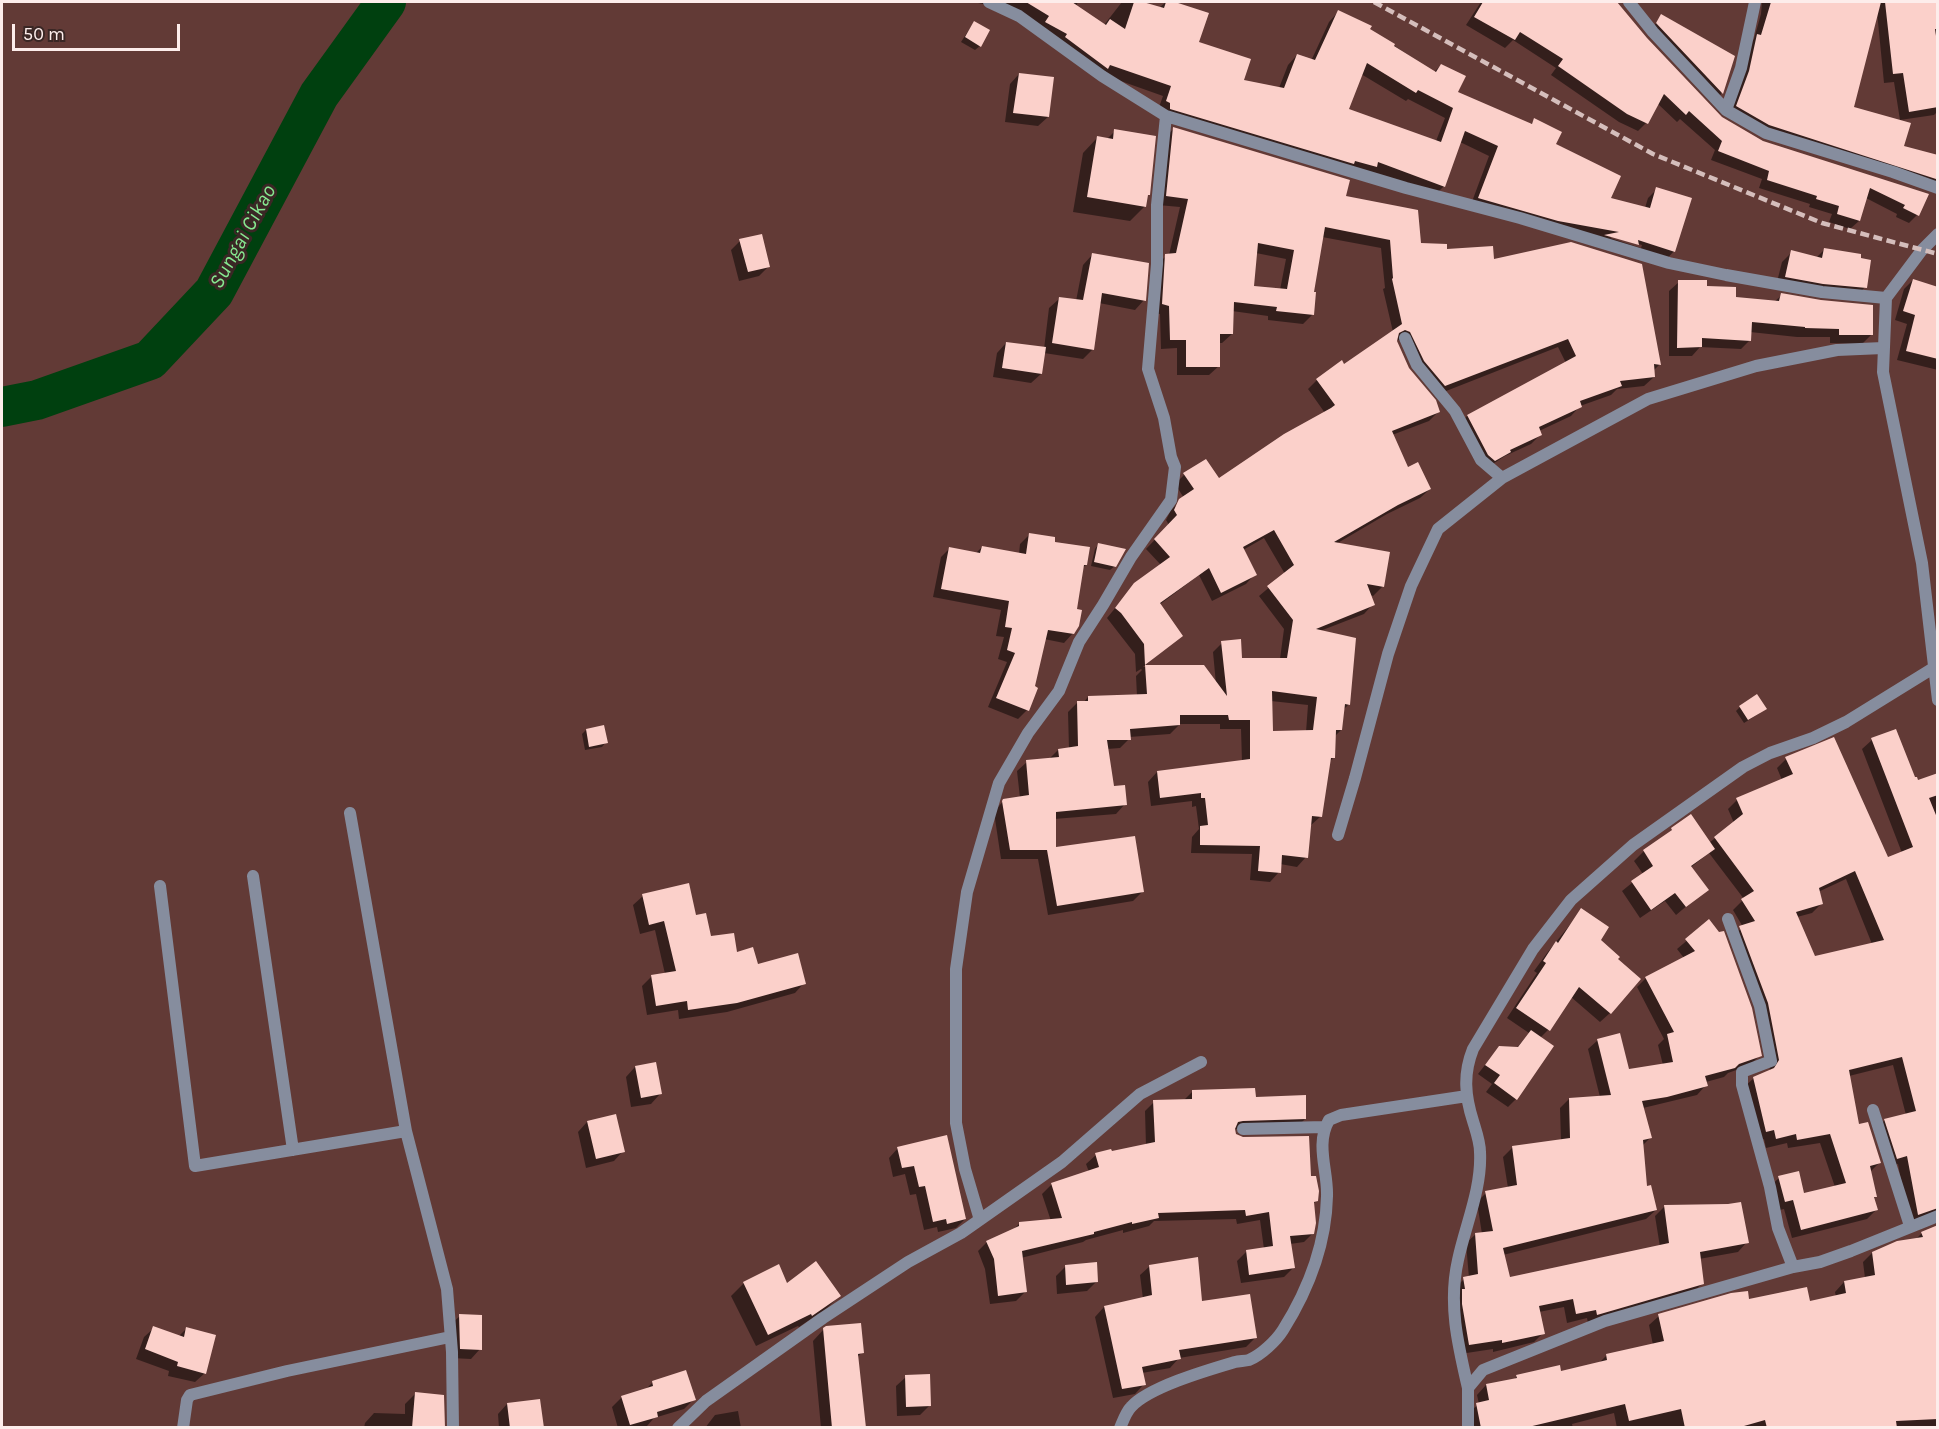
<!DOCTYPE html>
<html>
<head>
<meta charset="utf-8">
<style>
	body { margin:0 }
	#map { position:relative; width:1939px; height:1429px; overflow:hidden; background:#623a36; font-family:Karla,sans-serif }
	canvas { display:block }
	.frame { position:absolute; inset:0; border:3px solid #fdedeb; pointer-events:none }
	.scale { position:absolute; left:12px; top:24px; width:168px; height:27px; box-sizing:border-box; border:3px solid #fdedeb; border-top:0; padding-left:8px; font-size:18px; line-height:21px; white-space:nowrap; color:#fdedeb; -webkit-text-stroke:4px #3a2725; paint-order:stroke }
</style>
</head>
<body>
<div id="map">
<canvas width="1939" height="1429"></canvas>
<div class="frame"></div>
<div class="scale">50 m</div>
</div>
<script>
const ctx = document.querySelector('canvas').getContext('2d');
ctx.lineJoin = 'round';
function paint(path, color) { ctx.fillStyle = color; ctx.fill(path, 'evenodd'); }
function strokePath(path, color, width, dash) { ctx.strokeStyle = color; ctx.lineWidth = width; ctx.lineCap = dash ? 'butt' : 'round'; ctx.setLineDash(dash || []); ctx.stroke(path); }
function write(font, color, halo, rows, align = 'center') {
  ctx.font = font + ' Karla,sans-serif'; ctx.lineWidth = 6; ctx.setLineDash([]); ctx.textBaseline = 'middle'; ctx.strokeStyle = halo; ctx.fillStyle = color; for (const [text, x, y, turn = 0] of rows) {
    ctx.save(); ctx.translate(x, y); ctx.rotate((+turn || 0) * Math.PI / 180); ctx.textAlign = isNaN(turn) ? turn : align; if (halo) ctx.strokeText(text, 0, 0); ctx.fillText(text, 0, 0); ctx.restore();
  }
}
const shadow = new Path2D(`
	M973 2H986L983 4Z
	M1003 2H1078L1076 6 1104 25 1122 2H1138L1159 8 1166 2H1171L1207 14 1197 43 1242 81 1279 88 1288 65 1297 55 1311 61 1329 22 1338 12 1369 29 1434 72 1441 65 1456 92 1530 125 1535 120 1554 145 1609 199 1645 208 1648 198 1657 189 1674 251 1665 261 1470 207 1489 156 1460 142 1444 186 1434 196 1158 110 1163 96 1101 74 1040 26ZM1361 74 1406 101 1408 99 1445 118 1436 141 1347 110ZM1613 236 1642 245 1641 248 1610 238Z
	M1481 2H1615L1646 39 1721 118 1763 142 1927 195 1917 215 1909 223 1896 217 1897 214 1866 198 1859 221 1850 229 1829 222 1832 214 1809 207 1810 204 1759 188 1762 179 1711 160 1715 150 1680 119 1677 122 1657 103 1646 123 1638 131 1619 122 1551 75 1556 68 1513 40 1505 48 1466 25Z
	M1762 2H1938V32L1935 35 1938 59V111L1934 115 1900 120 1894 82 1884 83 1877 12 1852 108 1903 147 1938 156V189L1728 116 1748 45 1754 39 1761 14Z
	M1661 15 1733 56 1721 94 1718 98 1653 28Z
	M974 22 980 46 975 50 961 42Z
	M1019 74 1048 117 1038 126 1005 122 1010 84Z
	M1174 128 1344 197 1420 245 1492 261 1660 364 1653 371 1654 377 1644 386 1617 389 1611 395 1580 406 1571 416 1539 431 1540 435 1531 444 1505 456 1485 469 1458 426 1467 416 1566 363 1558 347 1436 395 1401 341 1396 339 1408 369 1438 412 1429 421 1392 435 1407 469 1430 489 1420 498 1387 514 1336 544 1383 586 1373 596 1370 595 1373 604 1364 614 1320 631 1349 704 1343 710 1341 730 1334 737 1333 758 1329 762 1320 817 1310 826 1306 857 1297 867 1280 864 1279 872 1270 882 1250 880 1252 854 1191 853 1192 837 1199 829 1196 806 1192 807V801L1151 806 1148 782 1157 772 1242 762 1241 729H1220V724H1180L1170 734 1129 737V739L1120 748 1107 749 1113 788 1125 804 1116 814 1054 819V849L1142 892 1133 901 1048 915 1038 859H1001L994 812 1004 800 1020 798 1017 771 1027 762 1048 760 1058 750 1069 749 1068 712 1077 703H1083L1088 697 1137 696 1136 676 1142 670 1141 669 1136 672 1135 654 1107 618 1135 584 1161 565 1146 549 1169 525 1166 520 1171 510 1184 498 1175 484 1184 475 1218 480 1325 413 1308 389 1317 380 1344 366 1393 332 1383 289 1385 288 1381 248 1322 237 1312 293V315L1303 324 1268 320V316L1232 311V334L1222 343H1218L1219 366 1209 375H1177V348L1161 349 1160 314 1153 313 1157 265 1166 256 1169 255 1180 207 1158 205 1165 138ZM1256 253 1286 259 1280 290 1253 288ZM1264 538 1285 574 1259 596 1284 629 1280 659H1241L1222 643 1213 652 1216 684 1203 666 1143 667 1181 636 1159 605 1199 575 1212 601 1246 584 1255 574 1243 550ZM1271 701 1308 705 1306 732 1272 733Z
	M1115 131 1146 196 1145 206 1130 221 1073 212 1083 153 1097 138 1107 139Z
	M740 241 769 266 759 276 739 281 731 250Z
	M1824 250 1865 287 1856 297 1776 286 1782 262 1792 252 1816 258Z
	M1092 255 1144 300 1135 310 1099 303 1093 349 1083 359 1044 353 1041 374 1031 383 993 377 997 353 1006 343 1044 349 1049 308 1059 299 1076 301 1083 265Z
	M1913 280 1938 289V370L1897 360 1907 324 1895 320 1904 289Z
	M1679 282 1705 288 1735 299 1774 302 1782 295 1871 335 1862 344 1830 343V337H1797L1750 332V340L1741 349 1700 347 1692 356H1669V291Z
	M1029 535 1053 543 1086 565 1082 568 1073 633 1064 643 1044 639 1033 687 1037 688 1027 710 1018 719 988 707 1007 662 998 659 1004 637 996 636 1001 610 933 597 941 557 950 548 976 553 982 547 1019 554 1020 544Z
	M1099 544 1115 566 1110 570 1091 566 1095 549Z
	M1740 707 1760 713 1744 723 1736 711Z
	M586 730 606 742 602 747 585 750 582 734Z
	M1872 740 1917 782 1938 786V1428H1617L1614 1413 1572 1424 1573 1428H1470L1468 1413 1479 1404 1477 1395 1486 1385 1514 1380 1517 1376 1560 1373 1599 1363 1607 1355 1653 1345 1649 1325 1659 1316 1748 1301 1809 1303 1836 1297 1835 1292 1844 1282 1865 1278 1863 1262 1872 1253 1915 1240 1922 1233 1937 1227 1934 1219 1909 1223 1898 1164 1888 1167 1876 1129 1885 1120 1906 1115 1893 1065 1849 1076 1858 1126 1880 1162 1870 1172 1876 1196 1873 1199 1876 1210 1867 1219 1792 1238 1784 1209 1775 1211 1769 1187 1779 1178 1803 1194 1835 1187 1820 1143 1788 1148 1787 1143 1766 1148 1764 1139 1757 1141 1744 1087 1754 1078 1770 1070 1759 1013 1731 937 1743 927 1733 910 1744 899 1709 853 1690 868 1707 889 1676 915 1665 901 1640 918 1622 891 1643 874 1634 861 1644 851 1691 816 1709 843 1734 823 1728 809 1737 800 1782 780 1777 768 1786 759 1887 859 1902 853 1862 749ZM1846 879 1872 944 1814 958 1797 917 1812 913 1821 904 1818 892Z
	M643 896 695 917 710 938 757 966 804 983 795 993 727 1012 679 1019 678 1010 647 1015 642 986 652 976 665 974 655 930 640 934 633 905Z
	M1582 910 1610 1013 1600 1022 1571 997 1548 1030 1540 1038 1516 1099 1508 1107 1486 1092 1492 1084 1478 1074 1499 1047 1516 1049 1529 1033 1507 1018 1537 973 1534 971 1547 953Z
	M1709 922 1760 1055 1750 1065 1728 1073 1724 1077 1706 1082V1085L1697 1095 1643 1108 1650 1138 1642 1146 1645 1188 1656 1210 1646 1219 1503 1255 1509 1279 1660 1247 1655 1216 1664 1207 1747 1242 1738 1252 1699 1259 1702 1284 1692 1293 1588 1324 1587 1318 1567 1323 1564 1307 1539 1312 1543 1333 1534 1342 1493 1352V1349L1460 1354 1455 1288 1464 1279 1469 1278 1466 1243 1476 1234H1482L1477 1202 1486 1193 1508 1188 1503 1157 1512 1148 1561 1141 1560 1108 1569 1099 1600 1097 1588 1049 1598 1040 1628 1071 1663 1065 1658 1045 1664 1039 1637 987 1646 978 1684 958 1677 949Z
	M635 1067 660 1094 651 1104 631 1107 626 1077Z
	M1193 1091 1255 1098 1305 1119 1296 1128 1233 1129 1235 1135 1309 1178 1317 1200 1312 1205 1313 1233 1304 1242 1290 1244 1293 1268 1284 1277 1241 1283 1237 1261 1246 1252 1264 1249 1260 1220 1237 1224 1236 1219 1154 1221 1149 1226 1123 1233V1230L1086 1240 1083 1242 1021 1258 1025 1292 1016 1301 990 1304 985 1269 978 1251 987 1242 1013 1230 1019 1224 1051 1221 1042 1194 1052 1184 1089 1172 1086 1164 1096 1155 1146 1146 1145 1111 1154 1102 1183 1101Z
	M615 1116 623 1151 614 1161 586 1168 578 1132 587 1122Z
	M898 1148 965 1219 956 1228 938 1232 937 1227 924 1230 916 1194 910 1195 905 1174 893 1177 889 1158Z
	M1150 1266 1201 1303 1256 1337 1246 1347 1179 1358 1170 1368 1142 1373 1144 1384 1135 1394 1113 1398 1095 1317 1104 1307 1143 1299 1140 1275Z
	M1065 1267 1097 1281 1087 1291 1057 1294 1056 1276Z
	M744 1283 787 1285 839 1296 827 1308 799 1327 798 1326 756 1346 731 1296Z
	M460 1316 480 1349 471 1359 451 1358 450 1325Z
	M154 1328 178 1337 186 1329 205 1373 195 1382 168 1376 169 1371 136 1359 144 1337Z
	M824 1329 862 1352 857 1358 863 1428H821L813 1341Z
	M906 1377 930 1405 920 1415 897 1416 896 1386Z
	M652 1383 694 1399 684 1409 654 1418 647 1426 618 1428 612 1407 622 1397 645 1390Z
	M415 1394 443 1428H364L365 1423 374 1413 405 1414V1404Z
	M507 1404 542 1428H499L498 1414Z
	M738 1411 741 1428H705L715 1415Z`);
const river = new Path2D(`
	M2 407 37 400 150 360 214 292 319 95 386 2`);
const building = new Path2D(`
	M1026 2H1072L1106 25 1110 19 1125 29 1134 2H1143L1164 8 1166 2H1175L1209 13 1199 42 1251 59 1244 80 1284 88 1297 54 1315 60 1338 10 1372 26 1370 29 1395 44 1394 46 1436 72 1441 64 1466 76 1458 92 1532 124 1534 118 1562 132 1556 144 1621 176 1611 198 1650 208 1656 187 1692 198 1675 252 1638 240 1639 245 1604 235 1619 232 1558 221 1478 198 1498 146 1465 131 1445 187 1378 162 1377 167 1355 161 1354 164 1170 109V103L1166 101 1171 86 1110 65 1108 69 1065 37 1067 34 1045 22 1049 16ZM1367 63 1416 93 1418 90 1453 108 1441 142 1349 109Z
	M1483 2H1617L1647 38 1722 117 1763 141 1929 194 1919 216 1903 208 1905 205 1870 188 1860 221 1837 214 1839 206 1816 199 1817 196 1767 180 1769 171 1718 151 1722 141 1689 111 1686 115 1664 94 1648 124 1627 114 1558 66 1563 59 1520 32 1515 40 1474 17Z
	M1771 2H1881L1854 107 1911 123 1904 146 1938 155 1936 179 1769 125 1736 106 1749 71 1757 34 1761 35Z
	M1885 2H1938V29H1935L1938 50V107L1909 112 1903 73 1893 74Z
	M1661 14 1735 56 1723 94 1656 23Z
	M974 21 990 30 981 47 965 37Z
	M1019 73 1054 77 1049 117 1013 113Z
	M1173 127 1350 180 1346 196 1418 210 1421 243 1447 244V249L1493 246 1494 259 1571 242 1642 264 1661 365 1654 364 1655 377 1620 381 1622 386 1580 401 1582 407 1539 427 1542 435 1510 450 1511 452 1495 461 1488 455 1467 415 1576 356 1568 339 1445 386 1424 361 1410 332 1405 330 1399 333 1397 341 1409 368 1436 400 1440 412 1392 431 1408 467 1418 462 1431 489 1398 505 1334 542 1390 552 1384 587 1367 584 1375 605 1316 629 1356 638 1350 705 1345 704 1342 730H1336L1335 758H1331L1322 817 1312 816 1308 858 1282 855 1281 873 1258 871 1260 846 1200 845V826L1208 825 1205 798H1201V793L1160 798 1157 771 1250 759V720H1229L1228 715H1180V725L1130 729 1131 740H1107L1114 786 1125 785 1127 805 1056 812V847L1135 836 1144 892 1057 906 1047 850H1010L1002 801 1003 799 1029 795 1026 760 1059 757 1058 749 1078 746 1077 701H1088V696L1147 694 1145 665H1204L1227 696 1221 641 1241 639 1242 658H1287L1293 620 1267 586 1294 565 1274 530 1243 547 1257 575 1221 593 1209 568 1160 603 1183 636 1145 665 1144 644 1121 613 1115 608 1134 583 1170 557 1154 539 1177 515 1174 510 1179 499 1194 489 1183 473 1206 459 1219 478 1284 434 1331 408 1335 405 1316 379 1342 360 1344 364 1402 324 1392 279 1393 278 1390 240 1325 227 1314 292H1316L1314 315 1276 311 1277 307 1234 302 1233 334H1220V367H1186V340H1170L1169 306 1162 304 1165 254 1176 253 1188 199 1166 196ZM1258 243 1294 250 1287 289 1254 286ZM1272 691 1317 697 1313 730 1273 731Z
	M1114 129 1156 136 1150 195H1148L1146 207 1087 197 1097 136 1113 139Z
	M762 234 770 267 748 272 739 239Z
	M1824 248 1861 254V258L1871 260 1867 288 1823 284 1785 277 1791 250 1822 258Z
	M1092 253 1149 263 1146 301 1102 293 1094 350 1052 343 1059 297 1083 300Z
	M1913 279 1938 287V359L1906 351 1915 315 1903 311Z
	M1678 280H1707V286L1736 287V297L1779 301 1781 293 1821 300 1873 305V335H1839V329L1805 328V327L1752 322 1751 341 1702 338V347L1677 348Z
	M1006 342 1046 347 1042 374 1002 368Z
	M1029 533 1055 537V542L1090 547 1087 565H1084L1077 609 1082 610 1079 626 1074 634 1048 630 1035 686 1038 688 1029 711 996 698 1015 653 1007 650 1012 628 1005 627 1009 601 941 589 949 547 980 553 982 546 1026 554Z
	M1098 543 1126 549 1116 567 1094 562Z
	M1757 694 1767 709 1748 720 1739 706Z
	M604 725 608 743 589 747 586 729Z
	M1896 729 1915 777H1917L1918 780 1938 773V795L1929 798 1938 820V1208L1918 1215 1907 1156 1897 1159 1884 1119 1916 1111 1902 1057 1849 1070 1859 1124 1868 1122 1881 1163 1870 1166 1877 1197H1874L1878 1210 1801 1230 1793 1200 1785 1202 1778 1176 1799 1171 1804 1193 1846 1183 1830 1134 1797 1140 1796 1134 1776 1139 1774 1130 1766 1132 1753 1077 1774 1068 1779 1060 1768 1003 1739 926 1755 921 1741 899 1754 891 1714 837 1743 814 1736 798 1793 774 1785 757 1834 737 1888 857 1913 847 1871 738ZM1855 871 1884 940 1815 956 1796 912 1823 904 1819 888Z
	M1691 814 1715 849 1691 866 1709 890 1686 907 1675 893 1651 910 1631 881 1653 866 1643 850 1672 830 1671 828Z
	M689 883 696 915 706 913 711 936 734 933 737 952 753 947 758 964 798 953 806 984 737 1003 688 1010 687 1001 656 1006 651 975 676 971 664 921 649 925 642 894Z
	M1581 908 1609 927 1601 940 1620 957 1618 959 1641 979 1611 1014 1579 987 1550 1031 1516 1008 1546 963 1543 961 1556 941 1558 943Z
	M1709 919 1719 932 1724 931 1752 1008 1762 1056 1739 1064 1735 1068 1705 1076 1708 1086 1667 1097 1642 1101 1652 1138 1643 1140 1647 1186 1651 1185 1657 1210 1503 1248 1510 1277 1669 1243 1664 1205 1728 1204 1741 1202 1749 1243 1700 1252 1704 1284 1597 1315 1596 1310 1576 1314 1573 1299 1539 1306 1545 1334 1502 1343V1340L1469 1345 1462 1304V1289H1465L1463 1277 1478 1274 1475 1233 1493 1231 1485 1191 1517 1185 1512 1146 1570 1138 1569 1098 1611 1095 1597 1039 1620 1033 1629 1069 1673 1062 1667 1034 1674 1032 1645 977 1695 951 1685 939Z
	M1531 1030 1554 1046 1517 1100 1494 1083 1500 1075 1485 1065 1499 1046 1518 1047Z
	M656 1062 662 1094 641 1098 635 1066Z
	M1255 1088 1256 1097 1306 1095V1119L1243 1121 1238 1122 1235 1129 1236 1134 1243 1137 1309 1136 1311 1176H1316L1319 1191 1318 1201 1314 1202 1316 1223 1314 1234 1290 1236 1295 1268 1249 1275 1246 1250 1273 1246 1269 1212 1246 1216 1245 1210 1158 1213 1159 1218 1132 1224V1222L1094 1232V1234L1022 1251 1027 1292 998 1296 994 1259 986 1241 1019 1226V1222L1062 1218 1051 1183 1099 1167 1095 1153 1111 1149 1112 1151 1155 1142 1153 1100 1192 1099V1090Z
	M616 1114 625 1152 596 1159 587 1121Z
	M947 1135 966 1219 947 1224 946 1219 933 1222 925 1186 919 1187 914 1166 902 1168 897 1147Z
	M1938 1225V1419L1896 1421 1897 1428H1767L1765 1420 1737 1428H1685L1681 1409 1629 1421 1625 1404 1524 1428H1481L1476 1403 1489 1400 1486 1384 1517 1378 1516 1375 1560 1365 1561 1371 1607 1360 1606 1354 1664 1341 1658 1314 1731 1293 1748 1291 1749 1299 1807 1287 1810 1301 1846 1293 1844 1281 1875 1275 1872 1252 1897 1241 1923 1237 1921 1232Z
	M1198 1257 1202 1301 1250 1294 1257 1338 1179 1350 1181 1359 1142 1367 1146 1385 1122 1389 1104 1306 1152 1295 1149 1265Z
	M816 1261 841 1296 812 1316 811 1314 768 1335 743 1282 779 1264 787 1283Z
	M1097 1262 1098 1282 1066 1285 1065 1265Z
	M459 1314 482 1315V1350L460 1349Z
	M861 1323 864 1353 858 1354 866 1428H832L823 1328 826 1326Z
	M153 1326 184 1337 186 1327 216 1335 206 1374 177 1366 178 1362 145 1349Z
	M686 1370 696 1400 657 1412 658 1417 630 1425 621 1396 653 1386 652 1381Z
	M930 1374 931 1406 906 1407 905 1375Z
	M415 1392 444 1395 445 1428H412Z
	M540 1399 544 1428H510L507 1403Z`);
const street = new Path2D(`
	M989 2 1019 16 1102 76 1166 116 1406 188 1520 218 1669 263 1726 275 1822 292 1886 298 1922 250 1938 234
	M1629 2 1653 32 1726 110 1766 133 1893 172 1938 188
	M1726 110 1741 68 1755 2
	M1886 298 1883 372 1922 563 1938 700
	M1405 338 1417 365 1455 411 1481 460 1502 478
	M350 813 406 1131 447 1289 452 1352 453 1428
	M1338 835 1355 778 1388 654 1411 586 1438 529 1502 478 1648 399 1756 366 1837 350 1883 348
	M253 876 293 1150
	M160 886 195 1166 406 1131
	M1728 919 1760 1006 1771 1061 1742 1072V1085L1770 1187 1778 1228 1793 1267
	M1873 1110 1910 1226
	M1243 1129 1324 1127
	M980 1220 965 1169 956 1123V969L967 892 999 783 1028 733 1059 691 1079 642 1103 605 1131 557 1171 500 1175 467 1171 457 1164 418 1148 369 1157 264V205L1166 116
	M1468 1388C1458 1345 1448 1304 1458 1260 1465 1226 1482 1189 1480 1152 1480 1142 1476 1131 1473 1121 1465 1096 1463 1074 1473 1049L1533 949 1571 900 1633 845 1743 767 1770 753 1813 738 1846 722 1935 667
	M183 1428 187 1400 190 1395 287 1371 450 1337
	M678 1428 706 1401 823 1318 908 1262 961 1233 1062 1162 1140 1094 1201 1062
	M1120 1428C1123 1421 1126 1412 1131 1407 1149 1387 1208 1370 1235 1362 1239 1361 1245 1361 1249 1360 1261 1355 1276 1341 1283 1330 1308 1290 1326 1244 1327 1196 1328 1171 1315 1144 1329 1120L1341 1115 1467 1096
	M1468 1428V1388L1483 1370 1605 1321 1793 1267 1820 1262 1851 1251 1938 1216`);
const rail = new Path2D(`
	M1374 2 1653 154 1822 223 1938 254`);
const waterNames = [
	["Sungai Cikao",243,237,-61]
];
paint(shadow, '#0007');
strokePath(river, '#00400f', 40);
paint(building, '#fbd0ca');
strokePath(street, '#868d9e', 12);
strokePath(rail, '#d5bebc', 4.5, [9, 4.5]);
write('italic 21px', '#86e890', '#3a2725', waterNames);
</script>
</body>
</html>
